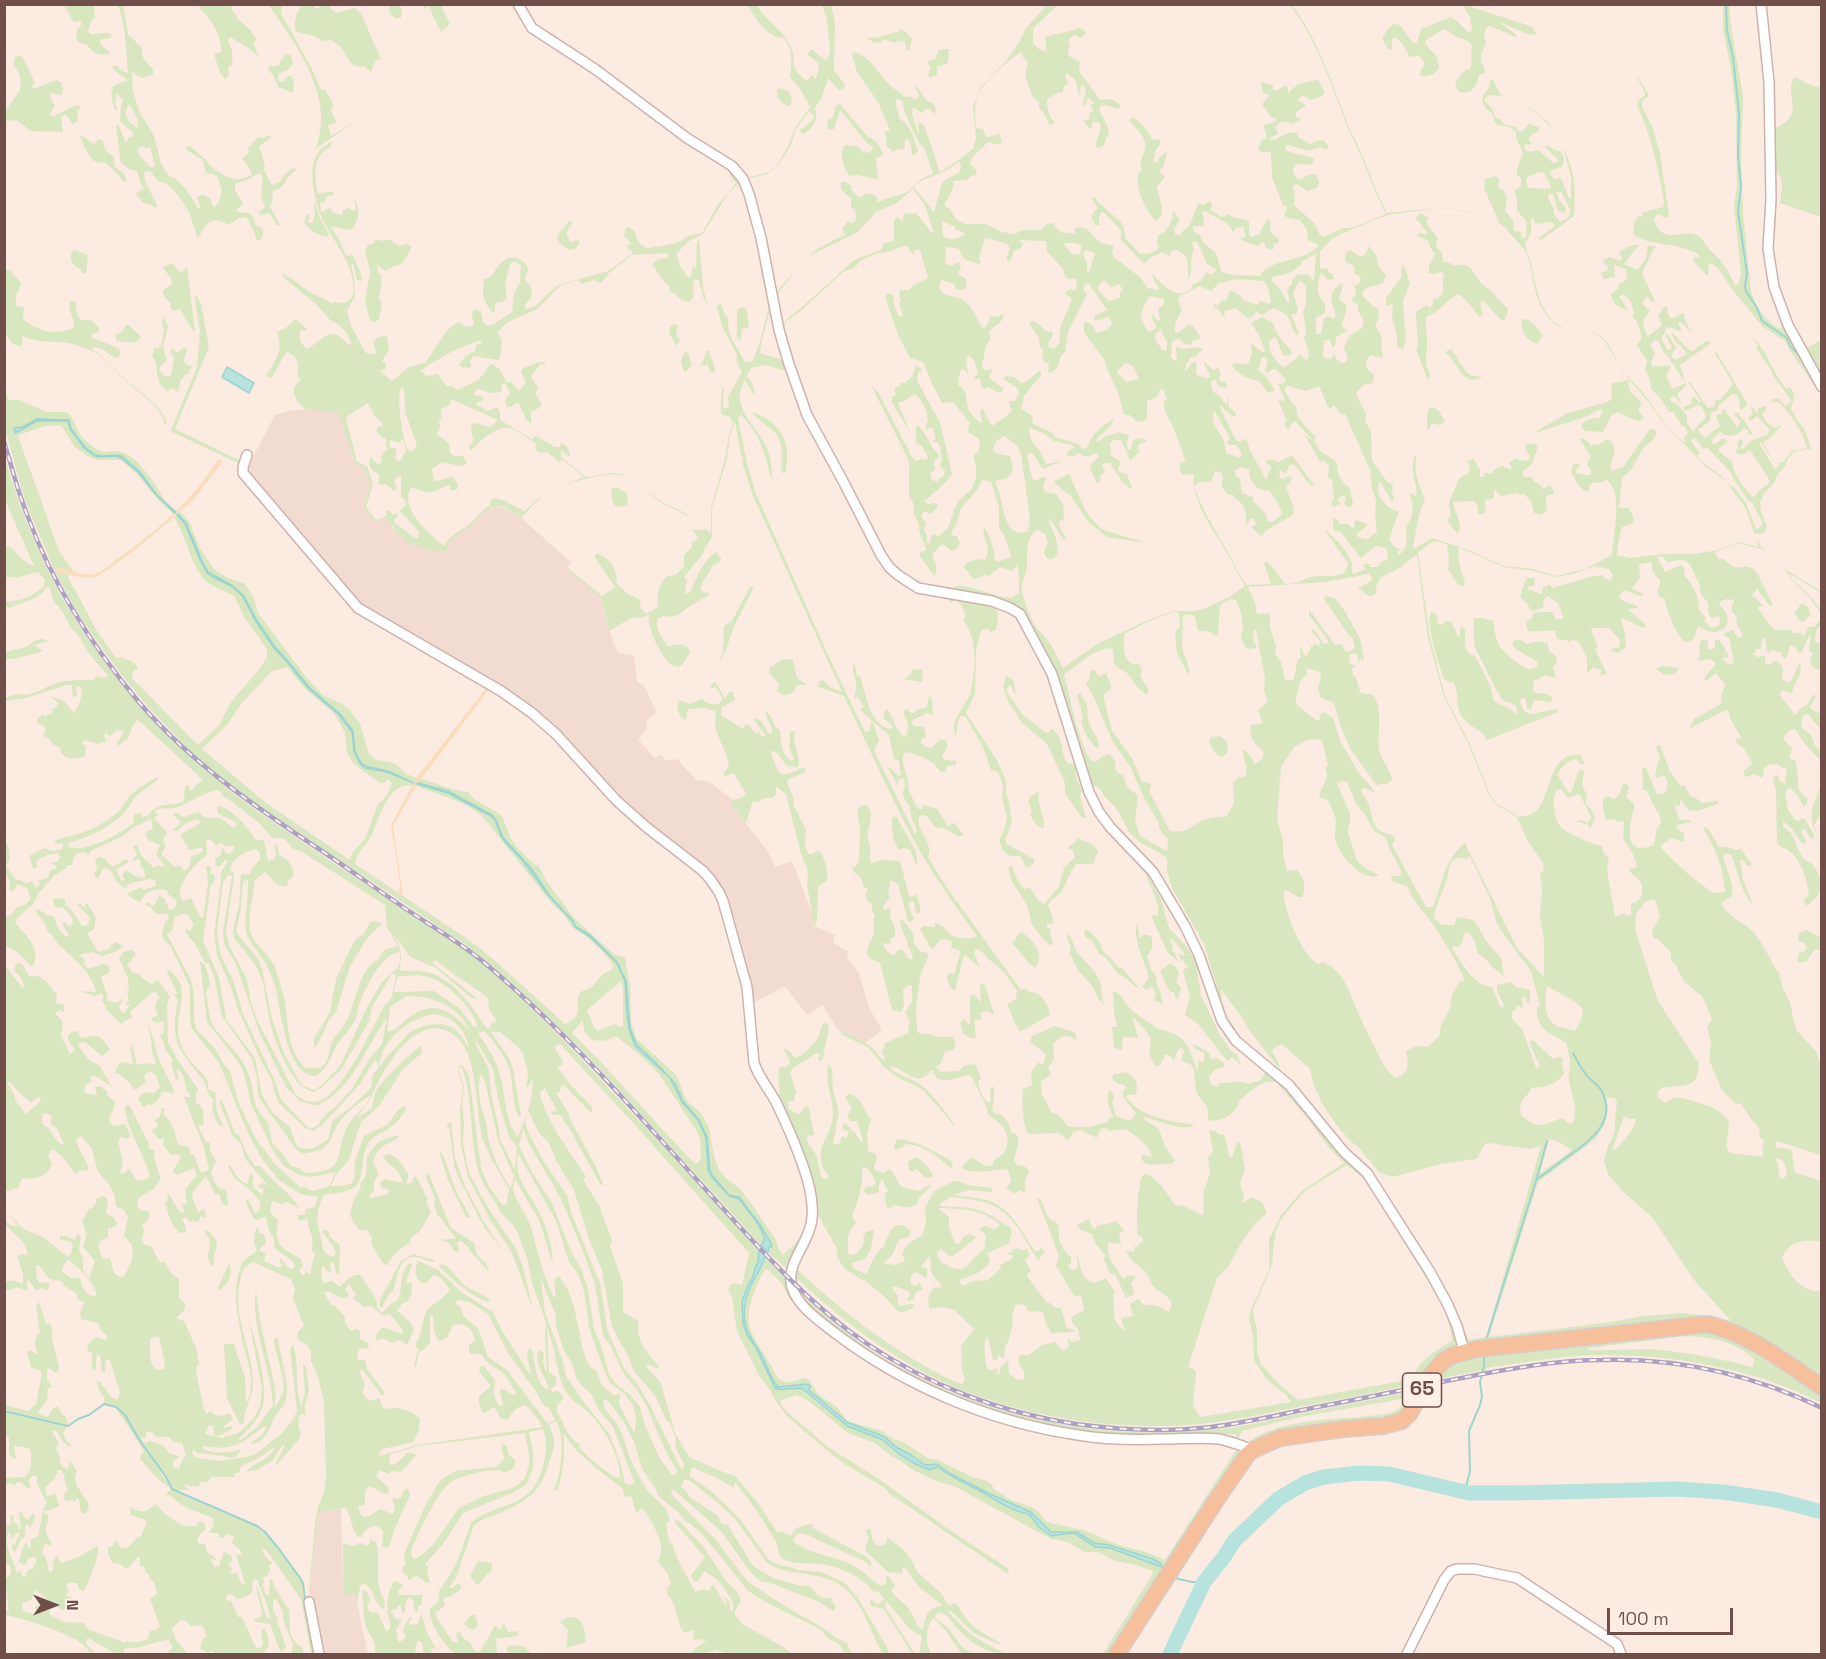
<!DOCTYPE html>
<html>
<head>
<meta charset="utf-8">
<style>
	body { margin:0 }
	#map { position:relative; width:1826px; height:1659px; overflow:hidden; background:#fbebe1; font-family:"Space Grotesk",sans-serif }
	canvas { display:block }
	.frame { position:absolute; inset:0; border:6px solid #704e49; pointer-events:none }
	.north { position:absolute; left:24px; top:1575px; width:60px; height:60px; -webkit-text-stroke:4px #feefe7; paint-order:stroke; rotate:90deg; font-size:16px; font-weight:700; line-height:24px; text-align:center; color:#704e49 }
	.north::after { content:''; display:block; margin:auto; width:21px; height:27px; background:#704e49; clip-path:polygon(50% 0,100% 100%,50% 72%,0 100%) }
	.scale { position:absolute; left:1607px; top:1608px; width:126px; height:27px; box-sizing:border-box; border:3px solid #704e49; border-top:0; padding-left:8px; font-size:18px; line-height:21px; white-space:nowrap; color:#704e49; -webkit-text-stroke:4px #feefe7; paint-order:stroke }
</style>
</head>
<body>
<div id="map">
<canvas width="1826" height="1659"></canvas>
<div class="frame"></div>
<div class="north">N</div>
<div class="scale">100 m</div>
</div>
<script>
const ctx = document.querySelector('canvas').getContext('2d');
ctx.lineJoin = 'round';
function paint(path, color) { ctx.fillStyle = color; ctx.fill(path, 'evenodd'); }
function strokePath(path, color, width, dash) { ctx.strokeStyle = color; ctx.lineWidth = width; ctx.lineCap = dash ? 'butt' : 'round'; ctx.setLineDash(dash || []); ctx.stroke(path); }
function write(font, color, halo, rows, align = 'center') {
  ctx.font = font + ' "Space Grotesk",sans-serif'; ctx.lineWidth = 4.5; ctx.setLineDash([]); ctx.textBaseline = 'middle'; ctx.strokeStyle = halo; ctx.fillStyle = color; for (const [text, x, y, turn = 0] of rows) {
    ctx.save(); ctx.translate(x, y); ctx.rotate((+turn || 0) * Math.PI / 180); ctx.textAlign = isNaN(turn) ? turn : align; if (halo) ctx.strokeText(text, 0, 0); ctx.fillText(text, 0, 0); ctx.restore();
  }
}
const residential = new Path2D(`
	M293 410H319L339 413 355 465 364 467 370 485 363 507 375 522 385 518 396 531 446 552 449 541 473 524 487 510 500 506 521 518 571 562 567 569 602 599 607 625 618 653 634 656 637 682 644 685 656 712 647 720 646 730 638 739 654 758 660 755 667 761 677 759 696 780 710 782 733 800 732 806 767 850 775 867 792 861 812 913 814 926 835 935 833 943 848 951 847 957 859 974 869 1008 882 1030 865 1043 837 1029 823 1005 807 1015 785 986 753 1003 725 893 720 883 707 868 631 810 557 731 360 606 245 467 252 459 275 415Z
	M341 1509 343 1596 355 1593 368 1654H318L309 1602 311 1570 319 1511Z`);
const green = new Path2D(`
	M1462 4 1527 25 1533 28 1537 35 1528 34 1499 22 1515 34 1517 38 1491 26H1487L1484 34 1486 43 1481 54V61L1486 73 1479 75C1476 87 1472 96 1458 91L1455 84C1458 77 1462 71 1470 69 1473 62 1470 54 1472 46 1467 37 1459 40 1452 34 1449 32 1447 30 1444 29L1426 40 1425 44 1437 57 1439 68C1433 76 1428 77 1419 75L1425 63 1418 55 1413 57 1409 56 1403 44 1395 37 1392 39V50L1387 48 1382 38 1388 29 1394 23 1401 26 1412 42 1417 43 1421 29 1451 17 1457 21 1469 33 1472 30 1470 17Z
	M64 5H94L95 17 91 22 88 30 90 34 109 33 112 35 110 38 102 39 100 41 102 46 110 52 108 54C96 56 93 52 86 44H81L76 40 77 30 82 24 80 21 75 22 72 20Z
	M117 5H123L128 34 142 48C140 58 147 63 153 69V74L143 78 136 75 132 70 133 91 139 111 154 136 161 163 169 176C182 180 191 197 198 208H200L197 196 204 195 210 198 213 206 215 207C224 194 223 190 216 175L206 173 203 160 188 151 186 147 190 146 208 162 209 165C225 176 232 184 252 175L247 164 242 159 249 152 248 148 258 137 263 138 267 136H271C268 142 263 142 259 147L261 151 265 167 264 170 272 185 280 182C283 175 287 171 294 168L296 170C286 176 285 189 273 191L272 193 273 198 270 207 280 225H277L269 213 260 215 259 212 265 207C264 203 261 198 261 193 262 185 264 182 261 174H257L249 179 235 184V190L243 203 236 210 239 213C249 211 254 215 255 225L263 229V236L260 240H256C256 232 250 227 248 219L244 217 239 218 229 225C211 215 206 223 198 239 190 216 192 212 175 192 170 186 167 182 159 182L150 171 144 172 145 181 158 207H154L150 204 143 203 136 194 144 188 141 185 137 171 129 169 121 163 116 127 118 124 125 141H128V138L133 136V133L120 121 121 105 123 101 117 93 115 103 117 110 115 111 111 96 113 86 128 80 115 71 112 66H118L119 69 128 74C127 59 125 15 117 5ZM128 105H130L137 118 138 128C128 123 123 116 128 105ZM141 146 147 148 150 147 155 167H150L141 157 137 149Z
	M198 5H230C233 10 236 18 241 22 248 27 252 31 257 40L253 42 259 57 247 47 230 37 228 41C233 51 233 54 232 65L228 67 229 76 225 79 220 73 214 54 221 52C223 42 214 24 207 16 203 12 201 10 198 5Z
	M269 5H282L281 13 312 69 321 90 325 89 334 105 331 110 337 123 328 125 331 136 358 120 318 147 315 152C318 141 321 131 321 120 323 81 290 36 269 5Z
	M302 5H313L316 9 319 8 320 5H330L331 9 337 13 355 8 361 13 381 59 375 61 371 72 364 66C352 70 349 59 343 50 340 46 336 43 331 40L322 41 315 36 296 32C293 22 296 13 302 5Z
	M389 5H400L402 13 401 18H395L390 14Z
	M422 5H441L450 24 441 32 428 5 425 9Z
	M748 5H757C765 20 782 29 790 45 798 59 787 67 807 81L812 75 816 79 819 67 818 63 807 54 811 49 825 60 828 59 830 50 827 19 822 5H831L835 23 834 66V70L845 85 843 89 839 90 828 78 822 97 815 108C819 118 813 130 802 134L800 130 811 122 814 116 809 111 796 129 791 145 779 164 767 174 746 179 745 178 767 173 778 164 789 144 795 128 810 107 801 90 790 77C792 61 793 51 784 38 768 39 754 17 748 5Z
	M1047 5H1058L1033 28V43L1040 50 1047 51 1045 37C1056 33 1067 33 1079 28L1083 29 1086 33 1081 38 1075 35 1070 38 1068 41 1070 45 1068 51 1069 56 1080 62 1079 71 1100 100C1110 99 1113 98 1121 106L1118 109 1107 105 1100 106 1099 109 1108 128 1109 136 1106 138 1104 145 1100 148 1095 147 1101 126 1099 122H1093L1091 128H1089L1083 121 1089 119 1090 111 1094 112 1091 105 1094 103 1088 97 1086 105 1084 106 1083 103 1086 91 1084 86H1081L1080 96 1078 93 1076 81 1067 73 1065 77 1068 83 1064 87 1062 93 1059 92 1047 99C1047 108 1048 116 1055 122L1050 126 1044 113 1038 107 1040 103 1032 96 1025 75 1028 63 1022 56V52C1012 56 982 84 978 95 974 106 975 117 976 128L983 129 985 135 988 137 999 134 1002 142 999 145 988 142 972 158 970 163 977 171 976 175 971 176 967 180 953 181C955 192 946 196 945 206L950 209 956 219 965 224H986L1002 232 1015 234 1023 230H1041C1045 225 1048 222 1054 224 1058 233 1066 234 1075 233V228C1088 224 1091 235 1100 242 1103 244 1109 244 1114 246L1112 252 1114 257 1141 278 1147 288 1157 290 1159 288 1154 281 1152 273C1157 280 1172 295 1182 293 1186 293 1189 290 1192 288L1191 285 1201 281 1206 272 1211 275 1216 271 1215 268 1207 264 1198 243 1194 241 1192 243 1194 249C1189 259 1193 272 1188 281V264L1185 255 1177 250 1170 251V256L1162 252 1149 259 1146 263 1142 262 1121 240V231L1119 228 1102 211 1099 218V225H1096C1092 221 1091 217 1094 211L1098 209 1092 198 1094 197 1099 203 1121 222 1124 228 1125 238 1140 254C1148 254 1154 254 1159 247L1157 242 1158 235 1166 231 1173 217 1172 213 1174 211 1180 220 1174 229 1175 234 1179 235C1196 222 1190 218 1199 203L1203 205 1210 201 1212 205 1211 210 1221 217 1229 214 1232 217 1248 220 1249 222V234L1251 237 1259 234 1267 219 1270 220 1271 233 1279 239 1278 243 1274 244V249H1269L1265 247V243L1262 242 1258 246 1243 241 1240 238H1245L1244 227 1236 228 1233 232 1228 224 1205 211 1202 212 1204 221 1203 226H1193V231L1199 234 1204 243 1216 253 1221 270 1224 273 1234 275 1260 276C1268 258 1305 263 1319 245L1308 240 1307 231 1300 220 1288 218 1284 215 1287 208 1286 206 1283 205 1272 177 1271 152H1261L1258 148 1261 141 1266 139V133L1263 125 1275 122 1276 119 1270 116 1262 104 1270 95 1263 93 1261 84 1262 81 1266 84 1273 85V90H1277L1287 85 1288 93C1295 84 1307 81 1318 80L1325 92 1322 96 1311 100 1302 95 1298 100 1306 105 1295 113 1297 118 1301 119 1293 124C1286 121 1279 121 1275 128L1279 134 1271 137 1270 140H1275C1283 134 1287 132 1297 133L1299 138 1311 144C1319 138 1326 139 1329 148L1326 150 1319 147C1309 154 1298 147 1287 145L1285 149C1296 157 1304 153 1314 159L1313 163 1309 165 1296 164 1293 169 1295 177 1299 180 1308 175 1315 174 1319 181 1318 187 1307 191 1297 184 1293 186 1295 197 1294 205 1314 223 1320 235 1324 237 1343 228H1352L1386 214C1372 187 1363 157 1349 131 1333 89 1317 40 1290 5H1292C1319 40 1334 89 1350 130 1365 157 1373 186 1387 213 1426 208 1462 204 1499 222L1484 188 1485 179 1496 176 1499 179 1498 187 1504 191 1507 198 1505 211 1513 220 1514 231 1521 232V237L1524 238 1526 237 1527 222 1517 211V198L1515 194V190L1521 186V178L1517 175C1516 166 1520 162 1523 154 1522 145 1516 146 1516 132L1507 126 1496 125 1497 123 1494 121 1492 113 1485 108 1482 101 1483 95 1490 86V81L1492 79 1501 95 1531 109 1545 119 1553 128C1547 125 1546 122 1542 118 1532 109 1506 95 1493 95 1489 95 1488 96 1485 99V102L1492 108 1495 117 1501 120 1504 124 1516 127 1519 132 1523 131 1529 124 1539 127 1538 131 1530 136 1529 140 1532 144 1524 145 1525 150 1531 152 1537 150 1541 152 1553 163 1559 161 1545 147 1547 145 1557 151H1561L1564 159 1562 167 1551 170 1550 173 1554 179 1561 178 1569 198 1571 199V176L1563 148C1575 168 1576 193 1574 216L1541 240 1538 238 1554 227V224L1552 222 1536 224 1533 219H1531C1531 228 1533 236 1525 242 1525 251 1531 258 1532 268 1537 292 1542 323 1570 330 1582 332 1595 329 1604 339 1613 348 1616 361 1623 371 1630 380 1640 388 1647 398 1652 404 1655 411 1660 417 1667 426 1677 436 1685 443L1684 438 1688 433 1684 426H1682L1673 412H1669L1661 399 1651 389 1650 380 1645 369 1647 361 1637 345 1642 338 1637 321 1633 318 1632 315 1634 314 1631 302 1625 295 1619 296 1628 310C1619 309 1612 303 1611 294L1619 288 1618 285 1627 279 1626 269 1614 265 1615 277 1603 279 1601 273 1608 270V267L1603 262 1605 259 1610 257 1619 261 1623 257 1619 254 1620 251 1633 245H1639L1624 264 1638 270 1646 258 1648 246H1656L1654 248 1642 273 1655 302H1652L1647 296 1644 300 1643 304 1650 311 1643 320 1644 328 1648 336 1662 326 1658 316 1664 307 1667 306 1668 313 1670 318H1673L1683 313 1685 315 1684 318 1692 333 1681 322 1678 323 1682 332 1669 327 1666 328 1665 333 1661 338 1668 351 1672 347 1665 335 1668 334 1674 345 1677 347 1671 355 1675 360 1687 354 1681 346 1676 343 1671 333H1673L1689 350 1692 351 1707 341H1709L1710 344 1680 365 1685 381H1684L1667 355 1664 353 1658 340H1655L1650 345 1655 354 1651 363 1652 366C1658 367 1665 365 1671 366L1666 376 1672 389 1686 383 1687 385 1677 394 1682 404 1674 396 1670 399 1672 402 1678 405 1687 415V423L1693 431 1706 417 1702 407 1698 405 1685 411 1683 407 1693 403 1691 400 1694 397 1699 402 1701 401 1688 382H1690L1708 408 1715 406V400H1720L1733 384 1715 354 1716 351 1748 405 1741 410 1739 407 1740 402 1736 394H1732L1718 406V410L1711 412 1710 421 1698 430 1705 438 1720 426 1716 415 1722 414V409H1724L1737 427 1741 422 1734 414 1737 412 1745 422 1753 435 1748 434V430L1745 428C1737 435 1730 439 1720 432L1712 439V443L1715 445 1721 439H1725L1727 442 1719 448V451L1723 455 1732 461C1732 473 1745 489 1753 497 1757 495 1757 492 1760 490 1764 486 1767 487 1770 481L1750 450C1744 454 1742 457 1735 452L1738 448V441L1742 439 1743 443 1740 448 1743 449 1752 440 1767 435 1770 430 1757 416 1753 420H1749L1748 418 1753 413 1750 404 1757 413 1759 408 1766 406V409L1762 414C1765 422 1769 426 1777 428L1780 425 1781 426 1770 438 1763 442 1775 464 1761 442 1759 443 1775 469H1777L1779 463 1783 462 1793 450 1806 449 1807 447C1802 431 1791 414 1778 402H1771L1773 399 1778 398 1786 406 1791 400 1772 374 1773 373 1756 348 1758 345 1752 337C1768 350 1772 374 1787 389L1790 387C1797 394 1793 401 1791 409L1798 422C1805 426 1809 441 1811 449L1796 451 1788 458 1786 465 1778 474 1774 483 1764 494 1760 503 1761 511 1767 527 1763 534H1754C1765 560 1798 577 1821 591V593L1790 574 1792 579 1806 592 1819 607 1821 613 1809 597 1791 579 1787 571 1762 549 1738 543 1715 552 1718 559H1723C1726 561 1729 564 1732 566 1742 571 1747 561 1757 573L1773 605 1770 606 1757 589 1752 595 1764 606 1757 607 1774 630H1791L1793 633H1801L1803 636 1805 635 1808 627H1814L1821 619V624L1816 631 1815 642 1820 643 1821 634V672L1812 667 1810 658 1813 653 1809 651 1811 635 1809 636 1802 652 1798 653 1796 648 1790 645 1788 655 1786 659 1782 657V653L1773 650 1767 653 1765 638 1762 639 1761 649H1756L1754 654 1757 657 1765 656V664L1768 665 1775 661 1779 662 1783 668 1782 678 1787 683 1792 680 1800 661C1803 680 1794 679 1792 694L1782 690 1780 695 1795 715 1802 707 1807 705 1813 694 1816 697 1810 707 1812 710 1821 714V730L1808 714 1803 716 1801 723 1802 728 1811 735 1815 746 1821 751V761L1805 744 1795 729C1790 729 1785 734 1783 739L1792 748 1790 758 1796 761 1799 790 1807 798V804L1804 807 1797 795 1789 787 1785 793 1788 810 1795 820 1799 821 1801 819H1805L1814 835V838L1811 839 1805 829H1803L1802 833 1806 841 1804 844C1795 838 1794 826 1783 822 1782 830 1786 827 1790 832 1796 839 1797 850 1803 858 1806 862 1811 861 1814 866 1826 883 1823 896 1806 906L1804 899 1809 895C1807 880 1802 860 1789 851 1784 847 1781 848 1777 843L1776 799C1778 790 1773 786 1773 777L1778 775 1779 780 1785 784 1787 767 1782 768 1777 764 1769 765 1764 768 1763 776 1761 778 1754 774 1747 777 1744 776V771L1752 763 1744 748 1740 746 1736 742 1737 738 1739 739 1741 737 1730 718 1729 711 1726 710 1689 729 1694 719 1721 704 1722 693 1725 685 1716 673 1706 681 1704 678 1716 664 1711 659 1699 661 1700 642 1703 640 1708 641V649L1711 650 1715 647V640L1719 639 1728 654V658L1724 657 1722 659 1728 664H1732L1734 661 1729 638 1724 636 1725 633 1733 630 1737 637 1740 638 1743 635 1736 623 1737 616C1729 611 1732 607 1734 600L1727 599 1721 601 1719 605C1732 614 1731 633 1712 632 1707 632 1703 628 1698 626 1694 635 1697 641 1685 642 1677 636 1666 609 1665 600L1659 596 1657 590 1660 584V580C1654 574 1651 571 1652 562L1639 564 1640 578 1632 588 1635 590 1644 594 1643 596C1635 596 1631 591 1624 591L1619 596 1621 600 1637 606 1638 608 1628 609C1634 616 1642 619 1646 626L1644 628 1622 618 1621 620 1625 633 1626 647 1618 653 1612 652 1611 649 1619 647 1620 640 1609 628H1592L1591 630 1598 646 1595 649 1607 674 1600 676 1602 670 1593 668 1587 673V657L1578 641 1572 640 1569 642 1566 640 1557 639 1555 631C1545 630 1537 632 1528 631L1526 622 1532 618 1533 614 1538 612H1552L1556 619H1563V616L1558 603 1547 596 1544 599 1543 608 1531 611 1527 603 1520 597 1524 584 1527 578H1534L1535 585 1534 586H1528L1527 589 1541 594 1544 586 1546 587 1549 584 1553 588 1589 577 1601 575 1610 581 1613 576 1609 569 1595 566 1572 574 1556 577 1534 571 1504 567 1458 547 1459 564 1465 582 1463 587 1457 584 1448 569 1449 559 1447 544 1435 541 1427 545 1418 553 1430 638 1445 696 1470 744 1490 795 1496 803 1519 817C1525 816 1533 815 1537 810 1551 796 1549 750 1581 755L1584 764H1580L1577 759C1567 760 1562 767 1557 774L1568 792 1571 793 1579 770 1582 769 1584 772 1582 785 1587 795 1586 805 1591 809 1595 818 1590 829 1588 825 1576 821 1581 820 1588 823 1591 818C1590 815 1581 796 1579 794L1568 798 1561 789 1557 790C1553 796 1554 801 1554 808 1555 814 1556 821 1560 826 1567 834 1592 844 1602 846L1604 854 1609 857 1607 869 1615 917 1622 913 1629 916 1631 914V902L1635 903 1640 899C1646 885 1641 881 1630 872V868L1634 869 1637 866 1633 854 1623 838 1624 823 1623 821 1617 822 1614 819 1606 820 1603 808V799L1608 796 1613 799C1622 796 1619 791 1623 784H1627L1629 787 1626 797 1634 804V807C1630 825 1621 858 1654 845L1657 827 1661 823C1660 814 1657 812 1653 804 1650 799 1650 795 1646 790H1643C1643 787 1642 769 1642 767L1646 768 1657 794 1665 793C1668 786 1668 781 1664 775L1656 778C1655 772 1657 764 1660 759L1656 746 1660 745 1670 771 1680 786 1685 785 1690 796 1696 798 1702 803 1718 801V804L1697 811 1688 810 1682 801H1680V806L1675 805 1679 820H1689L1692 822 1677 825V828L1684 834V840L1682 842 1672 838 1662 844 1661 847 1664 851 1689 875 1713 893 1725 892C1724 870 1716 849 1704 830V827H1707L1719 847H1728L1736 850 1741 849 1751 863V866H1748L1742 859 1740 860 1743 875 1742 877 1753 905C1742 894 1737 871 1732 856L1728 853 1723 856 1732 885V896L1721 903C1728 916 1739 920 1750 929 1762 940 1768 956 1776 970L1779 972 1783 989 1790 1002 1794 1023 1797 1031 1816 1051 1821 1067V1155L1777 1141 1775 1146 1777 1148 1790 1149 1792 1151 1794 1172 1821 1181V1242C1806 1238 1789 1241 1782 1257 1788 1274 1802 1293 1821 1291V1380C1783 1356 1748 1324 1700 1320 1690 1319 1678 1321 1667 1322L1468 1346 1466 1344 1450 1301 1417 1245 1450 1298 1468 1338 1469 1340 1486 1337 1541 1146 1530 1149 1489 1143 1484 1145 1477 1159 1441 1164 1392 1177 1379 1172 1359 1148 1347 1138 1346 1136 1335 1123 1322 1103 1313 1084 1310 1069 1283 1045H1280L1272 1050 1279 1065 1280 1073 1278 1072V1067L1248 1029 1243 1019 1221 989C1220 1008 1235 1028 1244 1044L1235 1033 1222 1004 1204 944 1172 888 1167 871V860L1166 857 1138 841 1130 833 1116 808 1105 797 1100 789 1093 785 1088 779C1072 729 1061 679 1035 633 1031 625 1027 616 1021 610 1008 599 993 598 978 596 935 590 908 591 882 553L813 420 780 325 774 294 813 252 833 240 845 235 842 229 848 221 851 223C858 221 856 216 855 210L851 207V199L841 189V182H846L852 187 851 190 860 198C866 193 871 192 877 197V203C886 197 896 197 905 193 917 187 917 178 933 174L925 150 918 141 905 113 902 100 896 99V104L900 119C911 126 914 138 918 151L915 155 912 154 911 145 908 139 905 140 904 150 897 149 893 152 885 144 887 139 884 132 890 130 878 102 857 72 852 54 854 52C871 56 878 74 890 85 894 89 900 93 905 97H912L916 100 919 96 914 85 915 84 927 101 934 104 936 110 935 114 930 109H926L923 112H920L913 107 912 114 919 136 918 121 924 125 940 172 947 168 973 149 976 137 973 107 981 87 1007 60 1018 44 1026 28ZM959 162 961 165 960 172 945 180 942 183 934 212 914 187C922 178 930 178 941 173 947 170 953 166 959 162ZM1540 172 1544 173 1551 186 1550 189 1528 188 1526 180 1527 177ZM913 189 925 205 934 233 931 232 916 213 904 214 903 222 897 217 894 220V241L884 243 881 250 854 260 800 309 790 316 782 326 777 295 800 265 811 255 858 232 876 212 895 204ZM1559 191 1561 192 1571 211 1568 218 1560 222 1554 214V208L1551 204 1548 196 1549 194H1553L1558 212 1562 211 1565 214 1566 208 1560 201 1556 193ZM1431 209C1453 209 1483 211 1502 225 1506 228 1510 234 1514 238 1521 245 1527 251 1529 261 1535 282 1533 298 1548 317 1564 337 1580 326 1598 335 1608 341 1619 369 1630 380L1613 383 1611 387 1612 398 1608 402 1567 413 1532 434 1588 416 1598 410 1603 411 1599 418C1591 419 1584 418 1581 427L1585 431 1603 432 1611 416 1618 412 1634 420 1640 421 1644 418 1638 410 1642 403 1630 391 1628 383 1630 381 1646 399 1661 420 1705 466 1726 481 1746 509 1759 547 1738 542 1719 550 1693 554H1662L1631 558 1617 555 1618 544 1622 527 1633 523C1634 516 1632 513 1628 508H1619L1622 478 1632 469 1643 448 1652 441 1657 434 1655 429H1650L1624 466 1613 471 1610 468C1612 457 1620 446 1608 439L1599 444 1591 445 1586 440 1579 438 1591 457 1587 464 1591 470V475L1577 474 1576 470 1580 464H1574L1571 471C1575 479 1580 491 1589 492V487L1592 483 1603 482 1606 479C1624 492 1613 535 1612 555L1585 569 1556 576 1534 569 1504 566 1466 549 1432 538 1415 548 1413 547 1419 515 1425 499C1418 483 1413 472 1417 455H1415C1409 471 1417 481 1417 495L1414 496 1412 493 1410 494 1411 500 1413 504 1411 518 1406 527C1406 538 1410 547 1399 555L1397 554 1400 549 1393 546 1389 539C1393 530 1395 521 1399 511 1387 510 1373 494 1380 481L1392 502 1394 499 1392 493 1393 484 1387 482 1372 460 1371 432 1365 420 1366 414 1356 393 1363 385 1373 383 1374 375 1367 369 1366 361 1370 355 1382 358 1383 356 1381 347 1382 338 1375 325 1379 318 1378 308 1374 307 1362 295C1365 284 1374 288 1383 283L1386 275 1378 266 1376 255 1369 246 1365 255 1360 256 1350 250 1346 252 1345 258 1346 262 1354 266 1355 274 1359 276 1361 281 1357 285H1354L1356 294 1352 299V301L1359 305 1357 309C1358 312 1361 315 1362 318 1368 328 1356 330 1351 335 1347 339 1345 344 1344 349L1348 357 1346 362 1342 363 1337 360 1334 353 1331 359 1325 358 1323 356 1324 341 1330 339 1332 346 1335 347 1336 337 1347 331 1342 326 1347 306 1339 299 1343 285 1341 283C1325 296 1333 301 1336 317L1333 319 1328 316 1324 319 1321 334H1316V318L1325 313C1327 300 1319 301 1318 290 1317 285 1319 280 1320 275L1323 274 1328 280 1334 279 1333 274 1329 273 1327 268 1320 269V251L1332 239 1343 233 1387 215ZM942 221 955 227V229L963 232 965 234C958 239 950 241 943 236ZM985 238 1006 243 1010 248 1006 259 1009 261 1011 260 1014 251 1022 247 1023 244 1019 240 1046 241 1047 252 1063 269 1065 276 1069 280 1072 278 1076 279 1077 283 1075 291 1071 289 1066 291V295L1071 298V302L1061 325 1059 343 1055 348H1050L1048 344 1053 335 1052 331 1048 332 1034 321 1029 322C1031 329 1036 332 1039 338 1040 344 1039 346 1043 351L1042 355 1044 361 1049 364 1048 372 1051 373 1057 368 1061 356 1065 352 1068 332 1087 294 1084 290V285L1089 284 1107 310 1094 316 1095 321 1109 317 1112 322C1111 329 1104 331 1097 333L1092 325 1087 322 1084 323V332L1105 361 1107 369 1118 392 1124 415H1130C1135 421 1138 423 1145 421L1147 417V401L1156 397 1162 388 1167 398 1164 401V409L1174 429 1186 463 1182 462 1180 465V472L1184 475 1194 474C1191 501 1211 526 1224 548 1232 561 1237 574 1245 586L1229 597 1206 608 1195 611H1174L1146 621 1097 644 1063 668C1058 660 1055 651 1050 643 1046 637 1039 632 1035 625 1030 618 1023 598 1022 590 1021 580 1028 572 1027 563 1027 551 1026 535 1038 530L1045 534 1048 543C1044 550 1042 553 1048 559H1053L1058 554 1056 538 1049 522 1050 519 1064 540 1066 539 1059 525 1060 520 1064 521 1063 504 1056 494 1045 492 1043 486 1046 478 1043 477 1035 481 1032 479 1027 454 1030 453 1034 455 1043 469 1063 461 1046 464 1041 453 1031 440 1029 430 1031 428 1045 434 1054 441 1072 445 1074 447 1067 452V456L1072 457 1078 453 1086 457 1096 453 1099 457 1091 464 1090 468 1097 483 1100 482 1101 475 1105 472 1102 466 1104 463H1110L1122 482 1131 489 1132 488 1127 474 1119 472 1118 469 1120 464 1119 460 1111 456 1110 443 1114 440H1121C1125 447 1127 454 1130 461L1140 451 1137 449 1138 445 1147 441C1142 437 1138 438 1133 441L1131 449 1128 450 1126 442 1128 440 1129 434H1123L1120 432 1106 436 1097 442 1096 441C1101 433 1112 427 1114 419 1104 424 1090 435 1088 447L1084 450 1078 444 1055 437 1051 432 1033 424 1032 416 1021 408 1024 396 1041 375V372L1039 371 1027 381 1021 383 1014 377 1006 376 1003 379C1014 387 1024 386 1015 401H1009V405L1012 410 1008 415 992 426 982 408 980 413 983 422 980 423C977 420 972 416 970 412 964 402 970 391 958 385L960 371 963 368 969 375 966 362 968 355 974 360 978 373 973 379H980L982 389 988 387 999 393 1003 391V388L993 381 989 377 993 369 984 370 982 367 986 346 991 339 989 332C993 325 999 327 1004 316L1003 314 997 317 991 316 986 327 982 328C976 317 973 307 963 300 954 294 944 299 939 287L942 280 954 284 955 289 964 290 967 285 966 278 958 275 961 266 958 262 952 266 945 263 946 248 950 247 959 249 964 259 979 264 981 263 979 258ZM1064 243H1075L1082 245 1080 255 1072 254 1065 246ZM904 246H907L914 256V250H920L928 278 913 285 909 290H900L899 293 901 301 899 302 903 316 899 317 893 302 894 297 891 294H887L885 297 899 337 910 358 923 362 932 384 942 403 953 402 970 423 968 429 969 433 978 438 980 442 978 452 974 455V461L976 464V477L972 489 960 499 954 510 948 528 937 537 936 534 933 535 931 537 929 544 927 542V535L924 531 926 524 921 516 924 511 931 514 938 507 936 503 928 504 925 501C935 491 946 485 952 473L940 423 918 382 917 376 919 371 922 373 921 369 916 365 912 377 905 383H901L900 386 896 387 894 390 896 395 892 396V402L910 433 898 403 904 401 915 394C923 400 927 412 928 421L926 424V431L930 428H933L936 439 931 442H937L940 445 942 462 940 465 945 471 943 477 939 478 938 482 932 480 930 473 935 470 934 460 938 458 939 455C928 445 928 435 918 425L916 426V443L923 447 928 457 926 460 921 459 916 461 911 455 878 392 871 385 909 461V496L913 502 914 515 918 522 920 534 927 550 921 552 919 555 934 576C940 568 934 562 932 554L942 544 952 551 958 548 960 543 957 536H953L951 533 957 523 961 508 978 489 982 480 991 482 999 507V528L1005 537 1011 557 997 562 995 560C994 550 991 538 985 528L983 530C985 542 991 549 985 560L977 559 966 563 964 568 968 571 970 576 975 579 985 575 989 576 1000 567 1012 571 1017 565 1019 574V593L1012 598C995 597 981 589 964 586 957 584 954 588 948 589 936 591 918 585 908 579 880 562 869 523 855 495 842 470 825 446 814 419 801 390 792 359 783 329L787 321 802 310 843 272 854 268 860 261 878 253 888 252ZM1085 250 1095 253 1089 273 1087 272V262L1083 255ZM1316 254 1314 280H1312L1309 275 1298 274 1292 280V284L1287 289 1290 302 1287 303 1282 291 1271 280 1273 277 1290 273 1301 265 1302 261ZM1236 279 1264 281 1269 290 1271 302 1269 304 1262 301 1259 302 1257 305 1243 300 1241 296 1230 290 1227 299 1221 301 1218 306 1214 304 1213 306 1220 311 1223 317 1225 316 1224 311 1236 308 1246 317 1251 318 1257 311 1261 315 1274 308 1287 315 1295 334H1299L1291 314H1296L1298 309 1293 293 1300 280 1306 286V304L1303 312 1306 331 1304 338 1309 353 1308 359 1306 360 1300 354C1296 361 1290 361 1285 368 1276 363 1267 350 1270 340L1276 337 1283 356 1290 355 1292 352 1278 335 1272 322 1262 317 1251 323 1260 337 1265 352H1262L1251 343 1252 354 1248 364 1235 363 1232 366C1239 375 1248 379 1259 381L1268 393 1275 390 1267 378 1257 369 1260 366 1261 358 1265 357 1268 362 1265 370 1267 373 1273 369H1276L1286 380 1284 383 1278 384 1285 400 1282 401 1278 400 1287 421 1284 423 1288 431 1291 425 1295 421 1310 437 1311 440 1304 434 1320 462 1323 461 1329 465 1328 478 1332 480 1334 499 1331 504 1334 507 1340 504 1337 500 1338 498 1343 496 1346 497 1344 504 1347 507H1351L1353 504 1350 488 1343 483 1338 473 1337 464 1333 459 1320 451 1314 440 1316 437 1306 427 1297 415 1296 407 1290 400 1284 389 1288 386 1306 391 1319 386 1328 407 1330 409 1334 405 1341 414H1345L1370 470 1372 489 1376 500 1375 515 1377 532 1367 539 1358 537 1357 534 1368 525 1365 523 1355 520 1354 528H1352L1348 524H1340L1337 519 1333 518V531H1340L1361 558 1376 546 1386 548 1388 559 1380 563 1378 567H1370V564H1362L1366 569 1353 574 1352 572C1357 559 1335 537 1324 530L1348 563 1345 572C1331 580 1324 573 1311 577 1301 580 1296 584 1286 584 1278 577 1275 567 1266 561L1264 563 1271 584 1247 585C1238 574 1233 561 1226 549 1214 528 1202 509 1194 486L1199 482H1209L1212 480 1215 471 1220 472C1227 480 1220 480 1222 487L1228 495H1234V498C1245 502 1247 515 1246 525L1251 519H1254L1256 525 1251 527 1261 536 1267 530 1294 514 1293 506 1286 487 1292 479 1291 476 1282 479 1280 478 1279 469 1286 474 1289 465 1293 464C1302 470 1304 482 1313 487L1314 485 1292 455 1279 462 1270 459 1267 460 1266 463 1271 466C1271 470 1267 474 1267 479H1265C1260 465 1250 455 1247 440L1244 439 1240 442 1236 440 1221 410 1220 405 1232 416H1236V413L1229 407 1228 396H1227L1228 404H1226L1219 395 1213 392 1211 382 1216 379 1218 386 1226 388 1227 385 1225 382H1220L1219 378 1221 374 1218 368 1213 370 1204 361C1204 367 1209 370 1210 376L1208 378 1199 376 1196 373 1197 365 1195 361 1191 364 1187 370H1185L1186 365 1191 357 1194 358 1203 349 1199 347 1184 349 1176 347 1177 360 1176 361 1171 358 1172 342 1179 338 1184 344 1191 345 1192 341 1199 339 1200 336 1192 325H1188L1178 333 1175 332V323L1182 310 1178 300 1180 296 1200 286 1211 291 1219 283ZM1104 280 1111 287 1119 284 1123 290 1120 292V298L1108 301 1097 288ZM1150 296 1164 299V304L1158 309 1160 320 1157 321 1153 314 1151 317 1157 328 1149 332C1137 317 1140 312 1150 296ZM1162 329V334L1167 341V350L1163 351 1155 339 1156 333ZM1125 363 1133 366 1139 379 1126 382 1117 372ZM1215 412 1230 438 1227 443 1229 445H1236L1242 454 1240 458 1226 453 1224 440 1212 421 1214 418 1213 413ZM1004 436 1017 446 1021 453 1030 520 1028 531C1008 540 1004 513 1001 500 1000 493 997 487 995 481 1014 477 1015 474 1010 456L998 454 993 450 996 441ZM1695 438 1703 449 1707 447 1732 474V477L1749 501 1752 502 1763 523 1759 528 1756 529 1746 503 1733 486 1732 487C1722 474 1707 467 1696 456L1700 453 1691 441ZM1241 467 1249 469C1249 476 1252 486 1260 489 1263 490 1267 490 1270 491 1273 498 1282 507 1282 514L1273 522 1267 521 1266 514 1253 501V497L1242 493 1240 479 1235 475V470ZM1417 554 1428 638 1444 697 1469 745 1489 795 1495 804 1517 817 1528 842 1543 863 1544 870 1540 874 1542 889 1540 917 1544 941V977L1517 948 1465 843C1444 859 1442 884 1433 907H1426L1396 852 1392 844 1396 840C1391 831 1383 835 1377 828 1371 822 1372 809 1367 801 1365 796 1362 795 1361 789L1365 788 1375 793C1374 789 1364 779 1361 776L1341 743 1333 718 1324 712 1320 714V720L1317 721 1296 704V699L1300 681 1307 675 1306 668 1320 672 1321 676 1318 689 1321 698 1334 703 1342 730 1351 750 1377 786 1379 784H1388L1392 779C1390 769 1381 760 1379 749 1377 732 1384 707 1372 694H1364L1360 692 1356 677 1353 675 1352 669 1355 666 1350 663 1349 657 1351 654 1357 653 1358 662 1359 663 1360 658 1363 661 1364 659 1360 639 1346 613 1335 598 1325 596 1324 599 1348 634 1353 639 1355 648 1348 652 1345 651 1342 644 1335 645 1309 609V615L1328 640V643L1324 644 1314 629 1311 630 1321 643 1318 646 1316 644H1314L1313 647 1311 646 1307 656 1304 655 1302 649 1300 647 1301 658 1298 659 1293 681 1285 679 1281 662 1275 653 1276 647 1270 627V615L1268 613 1257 614 1255 603 1248 587 1325 582 1369 574 1373 580 1358 588 1369 596H1373L1376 593C1376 573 1388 576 1401 567 1407 563 1412 558 1417 554ZM1662 556 1668 562C1693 555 1689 566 1700 585 1698 592 1703 598 1708 602 1709 609 1706 611 1712 619L1717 616 1720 618 1719 625 1712 628 1704 621 1706 618 1699 610C1700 598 1692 584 1684 575L1685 568 1681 565 1665 572 1657 557ZM1230 599 1236 600 1242 616V623L1244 627C1238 640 1243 638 1246 649L1256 648V645L1254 643 1253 635 1254 630H1256L1265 678 1264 691 1268 702 1258 710 1263 723 1251 725C1249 737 1254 744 1263 751V758L1255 764 1249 754 1243 749C1241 759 1250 766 1245 776L1239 778 1233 782 1234 803 1227 816C1219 817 1209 817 1202 821 1186 828 1189 833 1170 831L1149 791 1151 786 1150 783 1142 782 1132 758 1112 731 1103 695 1111 689V685L1106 673 1099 677 1094 669 1090 672V677L1086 684 1092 693 1113 742 1131 768 1144 798 1159 823V829L1168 839 1167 851 1140 836 1135 821 1138 795C1129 789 1126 788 1124 776L1117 772 1115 768 1116 763 1110 754 1104 756 1094 762 1090 759 1086 752 1076 724 1064 674C1080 664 1090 651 1110 648L1113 650 1114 663 1117 667 1127 673 1138 688 1145 694 1148 693V689L1140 675C1143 670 1142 668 1139 664 1122 667 1124 645 1124 634L1147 622 1174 612 1179 613 1180 627 1175 631 1177 653 1188 674 1190 672 1182 646 1183 616 1186 614C1201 616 1193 622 1199 631H1208L1216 636 1218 634 1220 605ZM1313 739 1321 740 1323 744 1328 765 1325 768C1331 778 1321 786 1319 797L1328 800C1331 808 1336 815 1336 823 1336 828 1334 833 1335 838 1337 853 1362 883 1379 875L1365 868 1358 862 1355 855 1348 832 1350 821V814L1337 783 1343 781 1347 782 1356 804 1366 816 1371 826 1374 831 1385 837 1390 850 1401 870V876H1391L1392 881 1408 887C1412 899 1418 906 1426 915 1438 930 1458 963 1465 981H1460L1452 995 1450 1009 1441 1025 1439 1036 1428 1047 1416 1046 1406 1051C1409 1064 1409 1073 1396 1078 1386 1071 1382 1062 1377 1052 1370 1038 1363 1024 1357 1010 1348 990 1345 972 1323 962L1319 964C1303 959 1282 907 1284 891H1288L1298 897H1302C1308 888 1303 878 1297 870L1287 871 1283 854V840L1277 819 1281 767 1294 747 1305 741ZM1470 856 1490 898 1496 921 1504 935 1531 971 1540 1006 1537 1007C1535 1031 1551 1032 1566 1043 1567 1048 1570 1058 1570 1062 1569 1069 1568 1074 1569 1081 1571 1094 1580 1112 1572 1124L1568 1123 1562 1118C1543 1124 1540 1132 1521 1115 1518 1103 1523 1099 1531 1091V1088C1542 1088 1557 1085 1564 1074L1562 1064 1563 1058 1560 1057 1553 1059 1533 1040 1530 1042 1531 1047 1540 1066 1536 1068 1523 1031 1512 1018V1012L1515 1010 1517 1005 1523 1009 1522 999 1524 996 1528 1004 1530 1002V990L1516 987 1512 982 1497 985V991L1504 1006 1502 1008 1500 1006 1492 987C1472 985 1462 963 1452 948L1454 946 1458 947 1462 944 1464 934 1466 932C1475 936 1476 946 1478 954 1487 958 1489 965 1496 970 1499 972 1502 974 1504 976L1501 958 1486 941 1476 923 1473 920 1457 917 1454 925H1442L1434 918C1434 907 1445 889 1448 875 1449 870 1449 865 1452 861 1457 857 1461 858 1466 859ZM1650 900H1655L1660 916 1652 931 1653 937 1660 941 1671 953V960L1676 965 1684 982 1702 996 1712 1019 1707 1027 1711 1043 1709 1060 1722 1090 1735 1103 1741 1104 1752 1120 1759 1128 1760 1138 1764 1140 1762 1157 1731 1153 1727 1149C1726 1140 1729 1133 1729 1125 1729 1108 1690 1100 1676 1097L1673 1098 1665 1103 1657 1097 1658 1091 1662 1088C1682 1084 1698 1091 1699 1064L1658 1001 1635 930 1636 914 1644 903ZM1547 986 1575 1002 1583 1009 1581 1020 1575 1031C1569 1029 1560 1028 1555 1025 1543 1017 1545 998 1547 986ZM1606 1097 1615 1098 1617 1102 1615 1118V1131L1607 1149 1604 1161 1608 1174 1623 1192 1652 1217 1694 1280 1731 1321 1713 1316 1682 1313 1643 1316 1611 1322 1489 1337 1538 1182 1584 1148 1596 1138 1605 1124 1608 1109ZM1624 1116 1629 1119H1636C1635 1128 1620 1148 1612 1151ZM1549 1139 1557 1141 1572 1150 1540 1174ZM1777 1158C1786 1161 1786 1167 1787 1176L1781 1179 1778 1174 1780 1171 1776 1160Z
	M1723 5H1729L1731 27 1743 96 1741 156 1743 214 1751 291C1755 306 1767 324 1782 329 1782 317 1773 308 1773 295L1821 391V395L1790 351 1785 341 1762 326 1732 289 1718 268 1711 263 1709 265 1708 277 1693 261V258L1699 257 1698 254C1691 251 1683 247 1675 246 1661 243 1644 243 1633 234L1634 224 1638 216 1642 217 1644 216 1641 213 1663 207 1664 201C1658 167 1651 136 1637 105L1638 101 1645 95V93L1637 77 1639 78 1649 96 1642 101V106L1653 129 1660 153 1669 217 1664 218 1661 215 1657 214 1654 219C1664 251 1685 223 1701 238 1705 242 1707 247 1710 250 1714 255 1720 258 1723 264 1728 270 1731 278 1735 285H1738L1741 274 1734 206 1737 186 1736 112 1731 69 1723 30Z
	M901 29 906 32 912 39 910 49 907 51 905 42 903 41 901 42 898 40 894 43 884 39 879 43 873 42 867 38C876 38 886 36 894 32L897 33Z
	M944 49H949L948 63 937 67V75L930 78 928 75 931 68 927 62 936 58 938 50Z
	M286 54 291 55 293 64 289 69 279 74 278 78 280 82 284 81 287 76H291L294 80 293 93 278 87 273 75 270 72 268 68 271 65 274 67 280 64 281 60Z
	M19 56H22L35 83 31 86 33 89 56 80 61 82 63 89 61 95 51 93 50 97 55 106 49 115 55 116 75 105 80 106 81 109 77 111 78 121 73 124 65 114 61 118 63 132 31 131 16 120 5 121C4 97 35 94 13 64L15 57Z
	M1794 77C1805 81 1809 86 1821 88V217L1780 203C1781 191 1786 177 1774 170L1773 129C1809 115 1783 96 1794 77Z
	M778 88 789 91 792 101 790 106C782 104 774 97 778 88Z
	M839 103 869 138H872C878 143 882 149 883 156L876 158 878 179 857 175 849 176C844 166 838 154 845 145L858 146 864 153 870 152 874 148 867 143 840 110 834 129 830 130 827 127 828 120 833 118 835 107Z
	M1133 117 1142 124 1153 140 1160 139V145L1156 149 1153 162 1157 163 1159 158 1168 150 1163 168 1160 169 1159 172 1165 177 1157 187 1162 208 1161 217 1156 221C1144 208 1136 190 1138 173L1142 170 1140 162C1151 140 1144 138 1129 120Z
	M79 134 94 144 99 139 103 141 105 150 114 157V165L117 169 123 172 127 180 125 183C119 177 115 170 108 165 104 161 98 164 94 161 87 155 83 142 79 134Z
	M332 141 331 147C312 154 314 177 318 194L328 191 333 192V195L327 196 325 202 322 203 320 201 321 211 324 212 326 209 332 208 331 212 343 215 342 211 349 207 352 211 356 209 353 196C360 209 360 216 353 229L349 230 331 226 340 242 346 256 353 255 360 271 362 281 357 280 353 264H351L354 279 355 296 347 311 351 326 366 353 375 354 376 352 373 343 378 337 384 336 387 337 389 350 382 361 386 363V368L380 371 392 381 409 367 425 363 448 329 458 322 467 327 473 326 474 322 471 314 475 309 481 312 483 322 487 326 494 324 512 312 514 294 520 282 521 265 514 261 510 264 505 284 507 298 503 302 495 303V312L493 313C484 304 481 292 484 280 486 278 490 278 492 275 493 275 497 267 497 267 508 254 521 254 529 269L525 277 526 281C530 285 535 293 530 299 529 301 526 303 525 305L526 310 535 306 558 285 608 271 632 254V250L628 249 627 245 632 244 624 236 626 228 628 227 634 231C638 238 637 246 649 248L677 243 688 236 702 233 717 206 736 183C732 179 727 172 729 166L742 180 727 195 703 234 689 241 677 253 680 266 688 277H690L692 273 693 263 694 268H696L697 242 699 240 703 288 708 306 703 297 699 280 694 279 693 297 690 302 684 301 670 291V286L665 283 652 264 659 259 667 258 668 253 632 255 609 273 602 282 599 283 593 280 582 284 578 280 561 285 537 309 508 322 497 332 502 340 500 358 497 360 474 356 470 361 471 366 470 368 462 367 459 365C463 358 468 354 475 351L476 345 482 343 481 341H477L451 352 427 366 421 371 427 376 438 374 446 386H452L457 390C465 386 476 383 483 375 486 371 486 367 492 364L500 369 506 382H511L519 391 526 383 521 371 523 368C530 367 536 361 543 362L547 367 541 364 532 375V379L538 387 536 394 542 405 539 408 531 412V423L527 421 519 404 516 403 513 406 507 407 505 402 507 396 511 394 505 384H502L501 392 492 393 477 389 473 394 483 397 484 400 475 404 488 411 497 407 500 412V420L533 440 534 435 555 447H560L561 443C567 445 570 451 570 457L561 450V457L586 477 613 473 622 474 664 503 683 512 711 533V508L725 458 729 435 733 423 730 417 721 414V394L724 385 723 408H729L728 397 742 372C739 365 735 363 737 355L723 328 717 308 718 305 721 304 725 315 729 319 728 327 732 339 745 362H752L759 345 771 299 772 302 762 340 760 353 786 361 789 370H782L766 365 751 368 746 377 750 379 755 392 754 395 745 380C729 407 755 423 766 446 771 457 772 468 772 479L770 476C766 454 758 431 741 415L738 418 747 464 756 494 829 657 865 732 870 731 871 721 873 723 879 740 874 751 915 834 917 830 911 817 910 807 904 799 903 791 905 784 903 778 899 779 898 786 887 766 893 770 898 776 901 775 899 761 894 759 889 735 861 711V708H864L858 697 854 699C855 694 857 687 856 682 854 674 851 670 854 661L857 676H860C866 693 869 726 891 729L893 727 884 718V712L887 709C894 717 895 730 904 737L907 734 908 725 903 711 907 709 911 713H914L917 710 927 707 929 695 932 700 933 715 927 713 911 721 914 726 924 727 926 737 921 739V743L926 747 932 748 940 739 945 740 948 746 942 756 945 760 956 761V765L947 766 945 772H941C938 769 936 766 934 764 931 760 911 752 905 752L903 756V763L908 780 909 791 918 809H922L923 805 937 809 948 826 954 823 964 835 959 837 942 827 939 829 934 826 927 816 922 815 919 817C916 832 934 841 928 857L947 888 1021 990 1027 988 1029 992C1041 991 1048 1004 1050 1015L1020 1032 1014 1021 1007 1004 1017 999 1015 994 1018 992C1010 981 1003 969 992 962 985 957 984 951 976 949L974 952 979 967 965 955 963 958 955 991C951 990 947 981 947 977L950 973 953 974 955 972 960 954 959 950 951 948 952 942C944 937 939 939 935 947L931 949 920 929 923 926 935 927V923C950 927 945 937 962 938 968 939 971 939 977 936 956 907 936 879 918 848 891 799 869 747 844 696 834 693 826 689 816 686L819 685V681L823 680 830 687 842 692 753 496 743 465 735 422 730 435 727 459 712 508V536L702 555 684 577 687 580 685 590 686 594 690 592C697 577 702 561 716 552L722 560 712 566C710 576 702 577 701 590L705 593 709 592 708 596C702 599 696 602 690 606 681 612 677 619 664 616L658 618C654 628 663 639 668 647 676 644 681 643 688 648L690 653 682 665 678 667C675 666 672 666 669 663 660 654 646 626 649 614L643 617 631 618 609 631 602 599 567 569 568 568 602 596 615 587 594 556 597 553C612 560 616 567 617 584L628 594 639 599 641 608 646 614 658 607C656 594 658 586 667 576L676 575 684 566V555L692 547V542L698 539 692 529 705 530C694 517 677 511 662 503 649 495 638 482 624 476 609 470 562 484 548 492 538 499 530 509 521 518L504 507 500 506 491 508 482 514 473 524 449 541 446 552 427 549 408 543 385 518 375 522 363 507 370 485 364 467 355 465 339 413 319 410H306L298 402 294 394V387L301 379 298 377C298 365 299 355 286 352L272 378 266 376C276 359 284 351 277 332L287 327 295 319 307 329 305 331 300 330C300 339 300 344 307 349 326 338 329 323 349 345L352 344 346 332 338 324 331 321 317 305 283 277V273L313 294 332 303 335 302 344 303 352 298C360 268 332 242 321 216 315 200 307 168 318 153 321 148 327 145 332 141ZM402 386 404 389 405 412 417 445 412 452 407 449C403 435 395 398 402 386ZM451 399 498 420 490 427 475 423 471 424 472 435 474 440 469 447 470 451C476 447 478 442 484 438 510 419 513 430 537 444L535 446 537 451 541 453 547 452 559 462 563 460 584 477C555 489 548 488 525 511L503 500 494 498 490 501V505C481 511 475 520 467 526 458 532 449 536 444 546 431 536 398 507 411 488 419 488 424 494 431 492 439 491 443 486 450 485V490H456L458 485 453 476 438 481 434 480 432 469 442 462 460 466 465 465 467 462 463 456H454L450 453 449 443 439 436 437 433 441 425 438 421 442 418 441 409 449 406ZM368 403 374 415 383 424V426H379L376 430 379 435 386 439V446L388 449 383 453 381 457 382 461 380 464H377L373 459 370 458C368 467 371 471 379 474L378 484 381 485 386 484 394 491 397 489 394 481 397 477 401 476V497L405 500 406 505 400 511 419 532 418 538 414 537 394 522 398 515 396 513 393 515 389 510 386 511V516L376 520 366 507 373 485 367 466 357 462 346 417ZM403 439 406 451 400 461H397L395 457 397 450 395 448H390L389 443 391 440 399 443Z
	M314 200 320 218 329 234 328 237C316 234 312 233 304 222L308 213 310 217 307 222 313 223 315 215Z
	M1420 213 1429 218 1426 222 1438 239 1436 244 1437 248 1442 252 1443 262H1448L1453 265H1466L1471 269 1481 283 1491 291 1508 309 1507 315 1504 320 1500 319 1483 300 1480 304 1483 316 1479 317 1467 301 1459 294C1447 299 1438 314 1426 317 1425 326 1427 333 1427 342 1428 358 1422 359 1431 376L1428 380 1416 349 1418 346 1416 315 1417 311 1427 305 1430 308 1433 304V298L1437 299C1447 292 1441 285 1444 275L1441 272 1434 274 1429 273V266L1435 254 1431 249 1428 241 1416 235 1421 233 1426 235 1427 233 1421 224 1415 219Z
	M569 221 573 222 566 234 571 242 579 240 580 241C578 247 575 250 569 250L559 243 557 238 559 233Z
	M375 239 383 241 390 239 399 246 407 244 412 247 401 265 394 266 386 271 377 265 378 272 382 277 379 298 382 303 379 320 374 322 370 320 365 302 370 271 365 250 368 245 374 243Z
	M74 250 88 255 86 273H82L81 269 77 268 71 261V253Z
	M173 263 179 272 182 273 187 267 195 332 191 328 180 309 173 311 170 308 171 304 163 295V290L172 284 171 279 163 267Z
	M1403 265 1405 268 1410 283 1403 301 1406 341 1403 349 1397 348V337L1394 323 1392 320 1393 306 1392 304 1386 306V298L1401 278V271Z
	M6 270H10L21 283 18 293 16 295V306L24 307 23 319C36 331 58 337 74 327 75 317 67 311 70 301L76 302C76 313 77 323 91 320L99 328 98 332 91 335 93 338 118 348 121 351 120 355 117 358C107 356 101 343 91 349 106 357 115 370 127 381 142 394 160 403 167 423L165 426C161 403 141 396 126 381 117 373 109 362 99 355 91 350 82 347 73 344 56 340 38 344 22 336V347L13 344 5 333Z
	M194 293 201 303 209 347 175 429 241 461 240 464 172 432 171 430 197 367 200 331Z
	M741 307 745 308 747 312 749 327 742 329 741 341 737 338V310Z
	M163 316 168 326 163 347 167 361 162 364 159 369 163 375 167 377 171 375 174 358 170 351 173 349 177 353 184 347 187 350C185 358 180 365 192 366L188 375 186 374 181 380 178 392 171 388 168 392C152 382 161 367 152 356L155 347 158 349 161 347 164 331 162 322Z
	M1522 319C1532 319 1537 328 1543 335L1537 344C1527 340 1519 331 1522 319Z
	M677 324 678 327 676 333 680 341 676 346C673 338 666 333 671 325Z
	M126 325H129L141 337C135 346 127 341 117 341L115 335 122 332Z
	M1821 340V381L1804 350Z
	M1451 349C1457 355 1464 373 1471 375 1474 376 1478 376 1482 377 1462 389 1458 361 1445 352Z
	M687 351 692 364 687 371 684 372 681 361 684 353Z
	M706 351H709C710 357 715 364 715 371L712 373 707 364 704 366 700 365 704 359Z
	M4 385 9 400H20L46 412H67C75 420 77 432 84 439 87 442 92 446 95 448 103 455 113 449 122 452 138 456 159 489 167 504 151 490 141 472 125 459 117 453 111 456 102 456 90 456 75 440 71 429 70 426 70 423 69 420L37 419 23 427 14 428H23L37 421H68L70 429 84 448 95 456 121 457 138 472 161 501 175 513 173 514 158 500 138 475 121 460H98L87 456 74 446 61 425 45 426 21 434 18 436 59 551 75 573 58 568 54 569 25 501 5 429Z
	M1434 407 1439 411 1445 422 1439 425 1432 423 1430 428 1427 430V415L1429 409Z
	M752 412C780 421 793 444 785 473H782C780 461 784 450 779 439 773 426 758 423 752 412Z
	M1527 444H1534L1538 446 1532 464 1522 472 1524 477H1532L1534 482 1538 483 1544 489 1550 485 1554 492 1553 494 1546 496C1545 502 1548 506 1546 512L1541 515 1534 513 1531 501 1524 494 1520 495 1516 493 1501 496 1494 489V498L1489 500 1485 499 1486 509 1483 514H1478V507L1474 501 1453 502C1454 512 1461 520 1460 530L1457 533 1449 524 1448 519 1451 515C1448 502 1448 503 1454 491 1460 477 1456 480 1470 472L1468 460 1474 459 1480 470V477H1483L1485 473 1491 474 1495 469 1502 466 1510 470 1512 468 1509 463 1515 458 1519 460 1528 461 1530 456 1525 449Z
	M4 456C13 484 22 513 34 540 81 651 163 744 260 813 306 845 353 876 400 907 428 925 457 943 483 964 530 1004 572 1048 614 1094 663 1145 711 1198 759 1250L758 1263 753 1277 748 1285 742 1301V1316L747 1335 756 1348 775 1388C784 1392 794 1386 803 1389 818 1404 837 1419 855 1429 864 1434 873 1435 882 1439 886 1441 889 1446 892 1449 904 1459 922 1473 938 1467L951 1477 1008 1507 1019 1512 1029 1514 1047 1533 1057 1536 1074 1533 1095 1547 1110 1548 1140 1558 1163 1569 1157 1560 1153 1559 1109 1545 1094 1543 1081 1534 1051 1532 1031 1512 990 1494 951 1474 937 1464 925 1465 911 1455 896 1447 885 1437 847 1422 823 1401 812 1393 803 1384 778 1387 770 1377 761 1354 749 1334 746 1323 747 1295 763 1266 765 1255 767 1259 790 1281 799 1304C785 1301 788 1291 781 1283 777 1278 771 1273 767 1269L764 1271C756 1286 747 1307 749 1325 750 1332 765 1356 769 1362 775 1371 776 1381 787 1382 794 1383 799 1378 805 1378L809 1380 819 1395 837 1407 847 1421 880 1430 894 1439 905 1443 929 1459H936L972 1477 987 1481 992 1485 994 1489 1011 1500 1034 1508 1039 1512 1046 1521 1051 1523 1083 1530 1121 1546 1144 1551 1165 1560 1238 1447 1243 1450 1110 1654H1103L1153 1573 1152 1571 1136 1565 1115 1561 1098 1552H1084L1068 1542 1051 1539 956 1487 936 1481 913 1470 899 1460 891 1456 875 1443 848 1433 819 1409 802 1397 796 1395 781 1400 780 1403 786 1411 828 1447 879 1479 951 1531 1009 1569 1008 1574 890 1494 885 1488 843 1463 823 1447 787 1416 776 1402 771 1391 760 1377 739 1335 736 1326 732 1297 728 1290 731 1284 735 1283 742 1285 749 1253 634 1124 560 1044 556 1045 555 1049 563 1061 562 1065 557 1067 569 1083 591 1106 593 1111 590 1112 564 1085 561 1086 560 1092 556 1093 569 1114 570 1119 596 1167 604 1186 600 1184 568 1126 560 1115H553L551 1112 557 1111 545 1088 540 1092C543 1118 572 1154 586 1177L583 1180 599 1205 612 1241 610 1246 623 1283V1312L639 1322C634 1338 649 1355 659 1366V1369L647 1364 646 1366 661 1383 675 1433 689 1457 718 1470 735 1476 758 1503 777 1532H783L791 1536C794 1526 803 1526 812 1524L813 1528 820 1532 867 1557 871 1562V1565L869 1566 866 1562 805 1534 799 1533 795 1537 793 1541C810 1555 832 1555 850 1564 864 1570 870 1580 881 1586L886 1583V1577L889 1576 895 1586 891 1590C895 1598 904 1602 909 1609 914 1616 915 1624 922 1630L927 1614 935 1607 941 1606V1604L919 1587 905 1567 902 1569 903 1574 888 1572 866 1551 865 1547 869 1538 866 1534 867 1529H871L872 1539 876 1545C881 1546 883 1546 887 1542V1537L905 1551 911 1559 917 1572 942 1594 946 1602 950 1606 955 1603C962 1609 963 1617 970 1623 980 1633 993 1637 1003 1646L975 1634 951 1611 946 1609C968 1634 977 1640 1007 1654 988 1654 969 1642 957 1628 952 1622 948 1615 940 1612L934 1616 950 1630 962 1647 973 1654H963L960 1652 946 1631 933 1617C925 1630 925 1641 931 1654H919L922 1636 911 1630 886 1601 885 1605 886 1608 915 1654H912L884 1609 871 1606 870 1602 871 1600 878 1604 885 1599 877 1591 874 1592C862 1577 841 1567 821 1564 810 1563 795 1565 785 1560 776 1555 779 1546 775 1540 763 1520 750 1500 735 1482L734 1488 717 1478 692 1467 689 1476 710 1490 740 1519 768 1559 779 1565 791 1567 797 1570 821 1572 845 1583 858 1598 886 1646 889 1654H883C862 1617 861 1583 812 1575 796 1572 781 1572 767 1563L735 1519 717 1502 689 1480H684L681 1486 692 1499 717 1515 722 1524 728 1525 753 1566 773 1578 801 1586H810C818 1595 818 1599 831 1598L836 1608 833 1611 819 1602 771 1583 760 1581 750 1572 722 1532 674 1490 671 1491 672 1495 716 1540 748 1582 788 1608 822 1627 835 1637 847 1643 852 1654H845L840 1645 828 1638 820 1629 771 1605 748 1591 704 1536 692 1525 685 1521 678 1512 658 1496 656 1489 642 1469 634 1441 623 1421 612 1406 607 1400H603L605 1410 616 1422 622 1433 627 1450 634 1467 647 1490 666 1509 670 1519 666 1524 669 1542 672 1544C677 1560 687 1576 695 1592L703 1589 709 1591 712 1585 714 1586 725 1604 727 1603 724 1598C732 1599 730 1606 730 1611L733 1610V1602L718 1580 704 1571 698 1582 693 1580 691 1575 705 1557 675 1523V1520L679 1521 703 1546 726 1581 738 1593 741 1602 735 1611V1615L742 1624 782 1646 792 1654H725L717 1650 701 1654H691C694 1647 702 1646 707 1639L693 1640V1635L695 1632 693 1630 684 1633C675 1620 679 1606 667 1594V1588L671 1584C669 1580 668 1573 665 1570 662 1566 660 1566 658 1561 659 1558 661 1555 661 1552 664 1543 649 1515 642 1508L636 1513 632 1497 624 1496 623 1489 596 1468 574 1448 564 1434V1461L558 1490 554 1491C561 1473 566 1437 556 1421L549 1425C558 1443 554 1448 548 1466 539 1494 526 1502 499 1513 490 1517 482 1519 474 1525L456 1578 449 1588H452L457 1584H460L461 1589 452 1596 443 1598 445 1606 435 1613 437 1618 453 1642H458L456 1634 460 1631 463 1638 470 1642 475 1651 480 1652 495 1625 500 1630 504 1623 508 1632 517 1631 519 1634 516 1636 496 1639 497 1654 454 1653C444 1645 427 1620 430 1608L436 1604 439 1600C437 1590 442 1587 447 1579 459 1562 464 1542 471 1523L475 1519C505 1501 533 1507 543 1466 546 1452 548 1443 543 1429L529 1432 533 1452V1469L526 1485 512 1493 463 1513 443 1544 425 1564 428 1567 427 1573 430 1582 426 1583 421 1578 416 1576 412 1578 411 1581 408 1579V1576L403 1573V1566L406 1564 404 1558 405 1552 426 1504 440 1480 455 1471 495 1467 499 1465 504 1458 501 1449 502 1444 507 1446 508 1454 515 1460C515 1464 514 1469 509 1471 504 1474 501 1470 496 1470 483 1470 466 1475 454 1480 438 1488 420 1531 412 1548L411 1554 413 1558H418L433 1545 459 1508 484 1496 515 1487 525 1478 529 1465V1454L525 1433 419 1446 390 1454 389 1461 391 1465 397 1463 407 1453H413L416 1455 401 1472 391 1471 388 1474 380 1470 376 1476 388 1487 389 1493 384 1494 370 1486C363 1492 365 1496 365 1504L358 1507 360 1513 364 1517 370 1516 380 1509 393 1514 395 1506 392 1500 394 1498 399 1499 402 1496 404 1490 408 1488 410 1495 395 1528 389 1547H382L383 1531C374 1522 367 1527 361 1537H358C352 1530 351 1517 346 1508L319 1512 308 1603 304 1590 308 1599 315 1524 318 1507 324 1492 326 1478 324 1402 318 1377 311 1361V1351L306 1344 299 1341 297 1337 298 1331 304 1326 293 1298 295 1288 291 1279 253 1262 245 1267 243 1271C228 1311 252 1344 253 1382 254 1397 243 1408 244 1423L240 1424 238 1421 227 1398 224 1344H234L245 1378 246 1402C258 1384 246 1359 242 1339 238 1318 233 1296 238 1275 240 1271 240 1266 243 1262 246 1257 253 1255 257 1250L254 1243 256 1227 260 1233 264 1234 266 1243 259 1250 266 1254 264 1261 280 1268 282 1266 279 1259 280 1258 290 1269H293L295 1265C291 1256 279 1255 274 1246 276 1237 271 1237 269 1230 267 1226 268 1221 266 1217H263L258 1220 254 1219 246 1203V1200L249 1201 255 1213 259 1211 261 1202 249 1189 234 1178 228 1166 230 1165C235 1173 238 1181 247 1184L250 1174 253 1175V1187L262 1195 263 1194V1189L258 1187V1186L263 1183 269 1187 246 1160 241 1144 232 1135 219 1101 222 1100 235 1133 239 1135 247 1154 255 1166H261C268 1179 296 1197 299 1208L287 1202 281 1204 272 1201 270 1212 278 1220C278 1225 276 1231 277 1236 279 1250 291 1252 301 1259L303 1265 299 1271 304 1276 305 1271 310 1274 311 1273V1268L315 1254 311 1250C316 1238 308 1231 308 1221L306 1219 300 1221 298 1220V1215H305V1209L315 1207 318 1197 300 1194 279 1180 262 1159 247 1131 219 1063 192 1029 190 1021V987L171 947 163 939 162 934 165 922 169 919 168 914C159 913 156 917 151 907L145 905 147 902 153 906 155 905 159 895 165 899 169 910 174 909 177 901 168 894V892L165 889C153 889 145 892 140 902L130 897 127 894 141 887 143 890 156 886 155 880 149 879 128 884 126 890 116 881 112 872 107 868 103 869 98 879 95 876 94 873 98 867 96 865 95 859 100 857 105 859 112 867 127 859 129 862 116 870 122 881 125 880 122 875 126 870 135 876 145 878 144 870 140 866 141 862 140 859 132 861 137 854 133 846 137 845 141 855 153 867H156L158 865 163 867 164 865 156 854 160 845 148 840 145 835 147 831 153 829 151 819 134 827 123 836 91 851 89 854 88 855 85 852 75 854 72 865H67L65 869 55 875 38 894 34 903 17 918 15 923C26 935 43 950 32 967 24 959 16 949 5 946V919L7 916 11 915 17 907 25 905 31 899 27 888 17 884 13 892 9 889 10 882 5 872V843L8 845 10 859 6 865 14 878 27 883 32 881 36 888 40 884 38 881C45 878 49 879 50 871L57 868 55 865 51 864 52 862H58L60 857 58 853C49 854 42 856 36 862L37 866 36 868H33L29 856 44 848 52 851 63 849V843L56 844 54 842C60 837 79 835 89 830 98 826 108 820 117 813 122 809 124 803 128 798 136 789 147 782 158 777V779C151 786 142 790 136 796 132 800 131 804 128 808 114 826 90 837 68 843L69 847C88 853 117 834 133 824L134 815 138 813 142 814V817L151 814 149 813C163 801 168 807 183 802 186 796 183 792 186 785L189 786 190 791C195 788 197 783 203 780L137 719C135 724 129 731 129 737L118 746 117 743 124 732 121 730 116 731 110 736 107 733 104 735 106 741 99 744 85 740 82 743 86 747 85 750 86 755C78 761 61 761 60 748L52 744 50 739 45 737 43 734 46 731 45 727 37 722 38 718 43 714 44 717 53 712 52 709 57 706 58 703 51 696 64 701 74 713C79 706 84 695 80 686L76 687 77 696 73 697 72 685H66L26 698 5 701V698L17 694C31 698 46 686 59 682 64 681 88 679 93 680L98 676 102 678 108 676 88 652 78 635 72 629 60 608 54 602 49 587H47C39 600 23 601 10 608L5 607V602C21 600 32 598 44 586L45 579 38 572 19 577H5V547L9 546C18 552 21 562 34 566L5 500ZM217 790 221 792 225 798 231 801 259 823 272 838 285 839 292 848 302 852 385 905 387 927 398 946 384 950 378 960C359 966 355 1009 344 1025 340 1031 334 1036 331 1044 328 1051 330 1064 319 1068 315 1069 310 1067 306 1068 287 1052 289 1026 285 1004 283 993 280 983 277 973 272 954 253 945 250 931 248 915 253 896 255 880L265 872C273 878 274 888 287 886L288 882 294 875C294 868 287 857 280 856L276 844 274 846 276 856 273 860 268 861 264 840H256C246 826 236 812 220 806L217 809 218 814 234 821 237 824 234 828 220 818 204 817 198 812 183 817 177 813 173 815 181 822 173 830 177 831 186 823 198 819 200 823 180 835 189 850 200 848 203 849 202 852 191 857C191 863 190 868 184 871L179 865 175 867 161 854 166 847 163 840 167 832 154 818 159 815 155 812V810C164 807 172 810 180 806 192 801 204 793 217 790ZM206 839 211 840 217 846 220 843 226 846H234V850L229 854 225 852 224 848 221 849V855L215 858 216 866H220L224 861 228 860 221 873 220 887 214 936 217 955 232 990 237 1007 261 1061 272 1080 274 1091 279 1103 305 1128 314 1131 321 1126 360 1084 374 1061 378 1062V1069L373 1074 371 1087 368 1091 351 1107 332 1121 328 1140 311 1149 300 1148 296 1145 290 1127 273 1113 262 1095 255 1058 226 1019 219 978 203 940 211 884 214 883 215 875 211 874V866H206L208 882 203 918 200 917 191 898 182 901C181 898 180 894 180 891 182 878 197 862 207 855ZM257 849 260 854V860L252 868 250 875 241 874 239 904 233 931 234 938C244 952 257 963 262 980 265 988 265 998 267 1007 271 1030 278 1051 290 1071 296 1081 302 1089 313 1092L321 1088 341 1070 369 1021 372 1007 392 974H396L392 997 384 1006 357 1058 339 1085 327 1097 316 1102 306 1101 296 1095 257 1020 251 1002 247 980 229 945 226 931 234 877V873L230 870C232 858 246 851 257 849ZM228 875 232 876 223 931 224 944 235 962 260 1034 286 1087 300 1101 312 1105H318C354 1088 365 1047 387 1018L382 1044 370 1058 352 1089 334 1108 325 1115 318 1125 311 1129 307 1127 281 1099 274 1079 243 1014 233 980 221 956 217 932 223 882ZM248 880C249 896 244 914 246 931 248 942 257 950 263 959 267 965 270 973 273 980 282 1003 283 1075 316 1076 331 1066 330 1055 339 1042 344 1036 349 1030 353 1023 357 1018 357 1011 359 1005 364 990 382 952 400 952V961L398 968 382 982 367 1007 340 1066 322 1085 314 1090 303 1086 299 1081 284 1053 272 1019 262 968 258 959 236 932 241 908 243 881ZM184 914H187L194 925 190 931 186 928V933L196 945 205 963H209L215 980 222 1016 252 1059 257 1078 258 1093 260 1099 295 1148C301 1154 304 1154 312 1152 334 1147 328 1139 339 1123 344 1114 362 1100 371 1095 369 1098 367 1104 364 1107 357 1114 351 1119 346 1129 334 1157 348 1172 304 1173L300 1168 291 1166 281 1152 272 1143 269 1125 256 1107 250 1078 245 1066 239 1056 215 1029 211 1022 206 992 210 985 209 978 205 965 200 961 207 1022 239 1063 245 1077 251 1104 273 1151 284 1166 299 1175 312 1177 336 1172 329 1186 313 1191 305 1187H300L276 1165 257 1141 239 1104 230 1071 222 1062 217 1051 196 1029 194 1018V995L191 980 167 934 172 931 175 916ZM393 935 398 940 410 957 436 968 470 997 476 999 477 998 432 963 435 960 455 975 485 995 488 999 489 1009 496 1020 495 1022 491 1023 490 1029H487C473 1008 454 978 427 972 418 970 408 972 399 970 403 956 401 947 393 935ZM417 975C424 976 430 977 436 980 450 986 476 1012 477 1027H474L459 1008 434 991 394 992 397 977ZM406 996C430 995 460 1006 469 1030 450 1010 433 998 407 1019 401 1024 395 1031 387 1032L390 1007ZM434 1014C454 1017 465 1029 469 1048 465 1043 462 1034 455 1029 443 1020 420 1025 409 1033L385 1059 379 1068C380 1041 408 1018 434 1014ZM432 1028C483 1028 473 1106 483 1140 489 1157 500 1173 509 1189L506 1205H503C493 1194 485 1181 481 1167L469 1075 462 1065H459L458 1070 463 1088 460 1109 461 1146 468 1177 491 1221 512 1253 531 1305 532 1304 522 1264 515 1247 488 1208 469 1173 463 1143 464 1121 462 1104 464 1088 459 1070 460 1066C471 1078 471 1141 476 1162 478 1173 484 1186 491 1196 495 1202 498 1205 499 1211L512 1224 517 1232 527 1258 532 1283 546 1322 545 1335 547 1371 545 1370 543 1361 544 1353 539 1350C532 1364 548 1377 548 1390 535 1384 535 1362 532 1349L529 1348C524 1358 531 1366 531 1376L501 1329 493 1312 464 1294 438 1270 418 1261C414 1269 415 1277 421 1283H426L434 1275 441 1278 450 1290C446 1296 435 1303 429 1308 423 1313 423 1327 420 1335 419 1339 416 1343 415 1346L419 1349 416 1356 414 1367 416 1366 419 1352 425 1349 427 1345 430 1344V1316H433C434 1325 432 1335 440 1341L447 1338 453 1325C465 1322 473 1329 475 1341L469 1345V1352L471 1354H481C489 1367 496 1366 505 1375 509 1380 512 1387 516 1393L514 1395 501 1388 500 1392 503 1404 502 1406H499C493 1397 494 1390 495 1380L484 1366H480L479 1371 490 1385 489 1388 479 1396V1403L482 1412 485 1413 493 1407 496 1409 500 1418 508 1420C511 1413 517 1406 525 1405L530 1409 543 1427 418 1445 379 1456 380 1451 383 1449 413 1442 419 1430 420 1419C410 1409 398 1406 384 1409L379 1398 369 1401 362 1392 365 1385 360 1373 362 1369 382 1396 385 1393 367 1369 365 1360H359L357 1357 359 1349 368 1348 369 1345 367 1342 360 1339V1331L357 1329 351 1331 345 1323V1317L334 1305 332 1306 324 1293 327 1291C334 1292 339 1299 346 1298L349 1294 345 1289 349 1285 356 1294 353 1298 364 1307 371 1306 384 1316 390 1314 403 1330 402 1334 383 1327 377 1333 375 1339 377 1341 383 1338 392 1343 400 1340 407 1345 414 1330 411 1323 397 1310 403 1303 407 1302 411 1295 412 1284 410 1282 407 1284 406 1281 412 1265 411 1262C398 1272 404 1286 398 1300L392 1303 382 1313 377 1307V1301L361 1275C352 1273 345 1281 340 1287L332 1281 323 1283 321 1270 323 1266 329 1272H331L330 1265 332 1262 334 1264 336 1273 339 1275 340 1245 330 1237 328 1230H322C326 1239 335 1246 336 1254L334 1256H330C322 1252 323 1247 321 1239 317 1221 315 1212 324 1195 333 1193 344 1193 352 1189 366 1182 359 1156 369 1142 373 1136 382 1133 388 1129 396 1124 402 1116 407 1108L403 1106 398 1110 387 1125 364 1136 355 1160 354 1178 352 1183 344 1186H331L337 1173 345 1165 349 1159 361 1122 379 1106 404 1068 422 1053 421 1046C413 1050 380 1083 376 1091 374 1096 373 1103 371 1109L358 1117C362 1110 370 1102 373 1093 385 1068 402 1035 432 1028ZM484 1031C494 1040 509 1062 511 1075 513 1089 512 1104 519 1117L521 1115 513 1069 509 1058 491 1032H500L518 1047 523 1054 528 1074 526 1087 529 1085 532 1078C535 1098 525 1118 518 1137 504 1121 506 1095 500 1075 496 1059 487 1046 478 1033ZM475 1039 493 1069 498 1099 509 1137 517 1147 515 1170 500 1139 499 1129 491 1094 489 1069 476 1045ZM481 1073 485 1082 498 1140 514 1176 511 1188C501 1174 494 1158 489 1142 487 1136 488 1129 486 1123 482 1107 475 1090 481 1073ZM528 1111 539 1133 549 1143 556 1160 574 1190 590 1242 602 1270 612 1327 628 1356 634 1371 656 1397 666 1420 670 1423 676 1439 675 1447 684 1464V1468L682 1469 679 1465 650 1405 638 1385 624 1368 607 1329 600 1283 571 1212 567 1195 544 1162 529 1134 525 1123ZM523 1129 529 1144 560 1197 580 1244 595 1284 603 1336 610 1345 625 1376 637 1390 646 1405 665 1450 677 1471 674 1475 671 1474 659 1457 645 1425 640 1407 631 1396 615 1383 609 1374 601 1345 594 1329 588 1288 584 1279 583 1272 570 1249 552 1203 532 1172 519 1146ZM518 1153 556 1221 569 1262 578 1274 584 1291 589 1328 606 1375 610 1383 624 1393 633 1405 636 1417 635 1432 633 1431 619 1404V1400L621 1396 618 1394 613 1395 601 1384 596 1370 590 1367 588 1363C576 1336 579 1300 559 1276L556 1277 554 1282 556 1298 553 1296 543 1271 530 1224 515 1196 513 1189 515 1179 540 1222 551 1259 553 1261C552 1244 546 1225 538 1210 527 1188 514 1180 518 1153ZM541 1279 555 1313 556 1326 564 1351 572 1363 577 1380 585 1389 591 1394 599 1410 613 1427 634 1481V1484L628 1485 625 1483 621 1465 610 1435 580 1397 566 1376 562 1359 545 1312ZM459 1300 470 1302 488 1314 509 1355 535 1390 544 1406 549 1408 555 1420 548 1424 507 1370 488 1357 478 1328 463 1316 461 1307 455 1304 456 1302ZM547 1328C556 1348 556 1372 565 1390 572 1403 579 1403 588 1412 604 1427 620 1455 620 1477L618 1478C603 1471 591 1459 579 1448L580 1445C572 1439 567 1433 564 1425 560 1412 550 1412 564 1398L559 1391H555L553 1393 551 1389 556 1385V1377L549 1372Z
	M1069 474 1086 512 1101 529 1146 543 1107 537 1088 522 1071 496 1054 483 1056 480Z
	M616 487 627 493 628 504C624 507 619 508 614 505L611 494 612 488Z
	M181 512 189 521 200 548 214 569 226 577 245 584 253 596 258 613 307 678 324 696 341 703 350 710 360 724 369 754 376 760 390 762 397 765 405 773 416 778 415 782 388 771 365 766 361 763 355 751 353 731 340 714 309 687 288 661 275 647 256 619 244 596 233 586 208 572 202 561 186 524 178 514Z
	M177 515 185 524 201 562 207 573 213 577 233 587 243 597 274 648 287 662 308 688 339 715 352 732 354 751 360 764 365 768 387 772 414 783 413 786C387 781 380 819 371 836 366 846 356 852 355 864L469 940 493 959 565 1024C587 1017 572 1001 581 992 582 991 589 989 590 988 595 985 598 978 603 974 608 971 610 972 614 966L601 950 588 938 572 927 565 916 553 905 482 816C463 800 439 795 416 786L417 784 448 793 491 816 495 820 501 836 506 843 523 861 548 895 572 922 575 927 589 936 617 963 625 981 627 1015 629 1029 635 1046 670 1078 682 1102 698 1120 706 1138 708 1171 711 1176 729 1196 738 1199 758 1224 764 1236 765 1240 761 1245 594 1063 509 981 466 945 240 793 192 753 149 708 120 673 78 614 55 572 70 574 68 577 97 631 116 658 122 657 136 664 138 668 133 672 132 678 198 745 219 725 231 702 262 666 267 656V649L245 618 234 596C226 591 216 589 208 583 190 566 187 538 174 517ZM287 667 305 689 334 713 345 733 347 753 354 764 380 783H384L389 779 392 784 387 795 378 804 365 839 352 853 350 860 266 803 202 749 228 724 241 704 272 671ZM621 981 623 991V1026L620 1027 614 1024 598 1031 594 1027 587 1010ZM582 1021 585 1032 592 1040 604 1041 616 1036 640 1055 659 1074 697 1132 700 1139 701 1159 696 1164 687 1156 599 1060 572 1033Z
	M754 585C749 601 739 614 733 630 728 641 727 652 719 662L723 652 724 626 732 621 749 588Z
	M949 596 996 604 998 618 996 630 991 632 988 629H983C978 635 980 641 976 649L975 694 966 713 997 760 1006 781V794L1009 802 1012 823 1005 840 1007 844 1034 859V863L1029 867H1026L1020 856C1006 858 1003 852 999 840L1004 831 1007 817 1002 798 1003 785 998 772 991 770 983 747 965 716H961L958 721 956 736C948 721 966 707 970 693 976 672 978 638 963 620L966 616 961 604 956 600 950 603Z
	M1802 603 1808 607 1811 615 1802 623 1794 613Z
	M1431 612 1436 613 1438 624 1441 625 1446 621 1451 622 1459 638 1461 626 1465 629C1466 640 1462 652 1475 656L1490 685 1494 701C1503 707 1510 706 1517 716 1519 699 1508 706 1501 698 1498 694 1477 651 1475 647 1473 638 1474 628 1474 618H1483L1493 621C1495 629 1495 638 1499 645 1502 651 1521 667 1528 669 1532 670 1532 669 1537 667L1538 662C1530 657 1520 653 1513 646V641L1520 639 1526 644 1538 641 1547 643 1550 652 1557 657 1556 664 1553 667 1556 678 1546 675 1534 681 1533 690 1535 693C1542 694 1548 691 1553 699L1550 702 1534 700 1531 709H1527L1525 698H1521L1520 703 1525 712 1530 714 1557 709 1558 712 1487 740C1483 729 1470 728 1463 718 1453 704 1461 696 1453 682L1449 683 1444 679C1439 662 1426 630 1431 612Z
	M41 639 50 641 34 645 42 650 41 652 13 659H5V652L26 647 36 640Z
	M788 659 793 660 797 678 807 685H797C793 696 785 697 776 691L779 687V684L769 673 770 667 782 660Z
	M1664 666 1680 668 1674 674 1664 675 1656 668Z
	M922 669 923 678 922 682 904 679 911 674 912 670Z
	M1006 676 1013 680 1016 694 1014 693 1010 684 1006 691 1023 715 1046 733 1050 732V728C1066 738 1059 750 1067 763L1078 765 1079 768 1075 772 1077 781 1082 790 1080 796 1086 818 1081 817 1065 793V783L1047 744 1022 723 1007 699 1003 687Z
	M715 681 725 698 730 692H733L735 700 722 707 721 715 743 729 745 724 749 725 756 734 758 732 763 737 766 736 754 720 757 718 762 722 769 734 772 733C772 725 766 719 765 710L770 715 776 728 780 730C781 741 781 756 792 761L794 759 789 747C791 742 789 736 790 731H795L794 740 799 760V765L796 768 793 766 788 767 776 752 770 751 777 769 781 774H788L805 767V772L789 779 787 782 793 797 794 806 806 830 805 848 809 854H812L819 850C824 856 829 872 827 880L818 887 817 921 814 926 807 884 808 872 801 854 786 794 777 787 775 789 777 793 773 798H764L758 802 753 801 746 823 732 806 733 800 741 798 746 794 734 773 725 776 723 775 729 764C726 752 720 742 716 730 714 723 717 718 715 711L705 708 689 709 687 712 686 720 682 718 677 710 679 700 690 704 702 699C707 704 714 706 720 703L722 698 716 687 712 688 710 686Z
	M1080 693 1087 704 1088 719 1091 727 1098 740 1099 749C1089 744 1084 731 1081 721L1083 718 1077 695Z
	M1220 736 1227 741 1228 751 1223 757C1216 756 1212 748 1209 741L1211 737Z
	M421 779C437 783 452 791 468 792L475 800 499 813 503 818 510 837 516 846 534 864 539 866 547 882 574 918 615 955 625 957 630 987 631 1021 636 1038 677 1076 685 1097 689 1103 700 1112 709 1127 714 1156 719 1170 726 1178 740 1189 751 1203 776 1240 778 1248 783 1255C791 1247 803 1238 807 1227 819 1193 782 1134 773 1101 786 1132 816 1186 810 1220 808 1238 794 1254 789 1271L768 1252 769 1247H772L770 1241C761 1227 752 1209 740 1198 736 1194 731 1196 727 1193 722 1189 713 1176 710 1170L707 1137 699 1120 683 1101 671 1078 637 1045 630 1028 627 988 623 970 613 957 590 935 576 927 573 921 549 895 531 868 507 842 502 836 496 820 492 815 448 791 418 783Z
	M1821 784 1819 794 1821 796V816L1818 818 1814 826 1821 847C1808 815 1809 816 1821 784Z
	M1039 791C1036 804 1045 815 1044 828 1036 827 1034 822 1030 815L1032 811 1028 802 1032 795Z
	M867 805C876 816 867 825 868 838 868 841 870 844 870 848 871 854 869 857 871 863 876 863 878 860 883 860 888 859 894 861 900 861L909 895 911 897 916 894 920 905V912L918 914 916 913 914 902 912 901 909 903 911 913 915 919 913 921 908 922 898 884 891 880 888 891 890 897 883 907 884 910 891 908 890 918C894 923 897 930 894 937L890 939 891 942 889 944 883 943C884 949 889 955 895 955L897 951 902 949 909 959H912L913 956 907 944 908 942 904 935 900 922 902 919 913 933 914 943 917 948 920 951 929 954 920 977 916 1009 917 1031 920 1034 927 1033 936 1037H953L956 1046 953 1050 945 1051 941 1063 936 1067 941 1072 959 1071 964 1066 975 1064 981 1078 978 1082C980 1090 982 1098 989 1103L991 1101 990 1088 993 1086C995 1095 995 1099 992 1107L994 1113C1007 1115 1008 1122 1012 1133L1016 1134C1022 1144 1015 1151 1014 1161L1018 1166C1023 1165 1026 1166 1029 1171L1025 1182 1026 1190 1024 1192 1020 1190 1016 1194 1006 1188 1011 1181 1008 1169C993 1170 977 1174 962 1169L963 1165 972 1157C978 1161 985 1169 993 1165L994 1160C998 1157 1003 1155 1005 1151 1013 1134 1001 1122 988 1115L986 1106 972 1077 969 1075C958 1077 949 1082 937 1079L933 1071 931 1070C917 1091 904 1066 889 1066 896 1076 911 1077 921 1085 934 1095 944 1111 955 1124V1126L922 1089 897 1077 883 1066 869 1048 841 1034V1031C851 1036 863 1040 871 1047 877 1052 878 1058 885 1060V1058L882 1052 885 1043 908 1033 910 1021 905 1013 912 1001V986L908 985 903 990 904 1006 901 1012 892 1010 880 963C855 955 874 943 874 931 875 924 872 922 875 916L872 911V904L867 900 865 895 868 890 863 885 862 880 852 869 857 865 859 860 860 828 857 813 859 806Z
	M896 816 916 851 918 868 909 849 903 848 899 850C892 840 892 830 892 818Z
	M1078 838 1093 845 1098 851 1093 864H1076C1070 872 1067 881 1062 891 1058 897 1051 898 1048 905 1051 909 1053 920 1053 925L1047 923V927L1051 930 1050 934 1053 943 1051 946C1042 940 1037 931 1031 923 1030 897 1008 887 1009 867L1012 866C1015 875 1018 884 1026 890L1027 887 1030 888 1037 899 1044 904 1059 886 1064 868 1075 857 1072 849H1068L1070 845 1073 844Z
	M1142 865 1161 899 1169 928 1188 948 1196 964 1201 995 1219 1033 1229 1048 1232 1052 1237 1054 1241 1065 1232 1057 1228 1061 1225 1058 1198 1024 1185 1015 1190 998 1183 971 1188 966 1180 958 1178 954 1184 956 1185 954 1172 939H1169L1173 946 1172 948 1179 962 1168 953 1154 923 1152 917 1154 914 1156 916 1158 915V905Z
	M54 898 64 899 66 902 64 905 71 909 82 926H87L90 918 77 904 80 903 85 908V904H88L96 918 94 930 87 933 98 952 107 950 113 944 117 942 123 947 117 951 102 956 92 952 79 955 86 961 83 963 88 969 104 964 108 965 110 971 108 974 102 976 101 978 108 998 106 1000 116 1003 123 998 122 1002 119 1006 121 1012 124 1013 130 1005H126V1003L129 1001 127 990 129 988 128 979 119 958 123 952 132 950 136 954 127 965 133 973 140 974 142 978 152 984 158 980 170 997 167 1004 168 1042 177 1059 198 1089 196 1094V1103C207 1108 202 1116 204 1125H199V1128L205 1141 210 1143V1150L216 1161 211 1173C214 1181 216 1190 226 1189L228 1204 226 1206 223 1204 219 1194H215L206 1176 193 1192 192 1197 198 1212 204 1209 206 1217 204 1218 202 1216 200 1217 199 1221 195 1222 193 1220 190 1222 186 1217 182 1220 186 1227V1232L180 1233C171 1227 168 1213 165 1203L168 1200 167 1191C173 1198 174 1206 181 1213L184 1212 182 1203 187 1204 185 1189 197 1175 194 1168 177 1175 173 1171 181 1157 176 1154 171 1155 163 1145 164 1138 159 1139 151 1131 158 1126 155 1120 159 1118 162 1108H165L163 1114C175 1124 174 1132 178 1145L187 1146 190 1149V1155L194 1154 200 1172H205L209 1169 203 1145 184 1097H190V1094L187 1092 183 1075 178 1069 176 1070 179 1079 176 1080 171 1063 173 1061 165 1049 164 1042 160 1036 164 1033 163 1021 157 1023 152 1021V1018L158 1015 155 1006 157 999H160L156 992H153L130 1012 132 1018 124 1021 122 1025 107 1010 102 1000 104 997 102 994 95 996 80 991 96 992C92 973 74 959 60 946 55 941 53 935 48 932L44 922 35 911 38 909 47 915 54 916 58 928 66 937 69 935 62 924 65 922 70 927 73 923 71 916 64 908 56 907 53 903Z
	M375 921 382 924 367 938 350 967 336 1012 329 1020 318 1044 314 1048V1037L321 1028 330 1011 336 979 352 945 357 938 364 934 370 922Z
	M1138 923 1139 937 1141 938 1142 935H1149L1152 938V949L1147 956 1151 969 1156 976 1157 985 1161 993 1163 1006 1159 1002 1154 1000 1156 994 1152 987 1146 990 1142 987 1149 978C1146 964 1130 934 1138 923Z
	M1085 930H1088L1099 941 1103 951 1112 959 1118 967 1123 969 1138 987H1135L1126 978 1118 974 1106 958 1099 954 1093 942 1086 937 1084 933Z
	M1807 930 1811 933 1821 937V950H1814L1807 961 1800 963 1797 960 1799 953 1805 951 1807 947 1804 943 1798 941 1799 933Z
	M1021 932C1034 940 1045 954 1035 968 1026 962 1020 951 1012 943Z
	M1069 934 1077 952 1096 973 1100 982 1103 1002 1106 1006 1099 1000 1093 987 1078 970 1069 952 1071 951 1067 936Z
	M20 963C27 968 26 974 30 977 43 972 49 986 57 995L56 1004H61L64 1005V1012L59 1010 55 1013 63 1022 61 1035 70 1054 75 1050 68 1040V1035L73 1031 78 1032 80 1037 84 1038C99 1033 103 1037 110 1050L102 1056 85 1042 78 1043 79 1047 89 1060 100 1066 112 1087 99 1078 93 1076 90 1077 92 1082 86 1084 84 1093 97 1095 95 1086 101 1087 107 1091V1095L115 1102 114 1108 109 1118 111 1124 115 1126 125 1124 131 1136 126 1139 121 1137 118 1141 123 1163 120 1172 123 1174 129 1169 137 1181 147 1179 150 1176C144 1155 125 1126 125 1105L130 1106 149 1144 148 1148 154 1150 155 1162 161 1178 154 1189 139 1197 137 1203 139 1210 149 1211C149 1218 149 1222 142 1225L144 1230 142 1240 145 1245 151 1246 160 1262H165L171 1273 179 1279V1298L185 1304V1309L176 1318 184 1321 196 1348 199 1364 196 1367V1371L204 1410 207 1414 210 1411 215 1415 221 1416 230 1413 233 1420 224 1426V1428L233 1426 232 1429 219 1436H215L213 1426 209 1425 205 1434 222 1438 240 1432 253 1419 260 1407 262 1388 249 1322C256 1339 268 1387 263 1405 259 1419 249 1430 238 1439L241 1440 258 1426 273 1405C271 1368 250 1324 256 1290L261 1326 274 1383 276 1396 274 1409 284 1391 283 1379 274 1343 275 1337 278 1339C280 1357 290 1382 286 1399 284 1407 277 1412 274 1419 269 1431 264 1444 249 1444L262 1435 266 1429 265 1426C243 1442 233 1452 204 1446L202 1448C214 1455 228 1453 241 1449 239 1457 231 1460 224 1456L197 1453 195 1451 193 1450 192 1453 196 1458 220 1461 251 1456 256 1454 281 1434 292 1421 297 1411 290 1349 293 1345C300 1364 294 1387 301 1407L305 1392 303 1365 306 1366 309 1391 305 1405V1414L300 1415C298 1422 297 1427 301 1433L300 1438 276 1466V1462L285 1446H282L273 1460 259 1469 246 1472C255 1461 267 1462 276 1446L262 1456 240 1467V1472L234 1474 235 1477H211L208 1482H200L199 1487 184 1485 186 1488 192 1490H179V1492L172 1488 167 1478 140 1441 125 1414 121 1410 104 1403V1398L99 1389 96 1381 100 1382 111 1397 117 1400 120 1393 110 1360 106 1359 105 1373 102 1372 100 1356 97 1354 95 1371 92 1369V1352L88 1351 87 1345 96 1337 106 1340 107 1336 100 1330 99 1324C94 1320 87 1322 81 1319L80 1314 84 1302 77 1299V1294L64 1286 62 1281 49 1279 39 1265H36L37 1279 39 1283 45 1282 50 1284 48 1289 45 1290 41 1288 36 1291 29 1280 27 1281V1291L17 1287 10 1290H5V1283C10 1277 17 1282 23 1284V1274L17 1257 21 1254 27 1255C29 1243 12 1233 5 1224V1220L10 1225 19 1227 5 1209 22 1228 44 1238 68 1257 71 1253 73 1245 70 1241 60 1240V1236H66L75 1240 78 1233 81 1238 79 1250 83 1259V1270L89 1279 95 1261 83 1247 87 1235 82 1221 89 1209C95 1207 96 1205 96 1199L103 1196 107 1198C109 1204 105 1208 107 1214L114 1218 117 1223 115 1227 108 1228V1237L100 1241 98 1246 103 1259 110 1258 114 1273 120 1277 124 1276C129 1268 136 1254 131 1244 129 1241 126 1239 124 1236L128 1217 124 1210 116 1206 114 1194 109 1185 97 1170 92 1149 81 1136 76 1140C79 1153 86 1158 89 1170L79 1171 77 1174 74 1172 63 1157 52 1149 48 1155 52 1165C46 1178 34 1180 22 1178L19 1187 8 1191 5 1190V966L23 988 24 987 21 978 14 970 16 964ZM7 1082H10C15 1088 24 1098 31 1102L39 1097 41 1101 26 1114 15 1100V1096ZM46 1113 51 1115V1125L56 1127 64 1144 62 1145C53 1138 54 1135 48 1127L44 1126 42 1122V1115ZM68 1259C79 1269 94 1280 97 1296 85 1296 83 1289 80 1278H71L62 1272V1268ZM159 1336 165 1365 163 1369 157 1370C147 1362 151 1349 150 1338ZM146 1432H152L156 1437H169L174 1442 182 1443 186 1455 183 1458 179 1469 174 1468 173 1461 180 1457 169 1453 163 1445 150 1441 144 1443 141 1438 146 1437Z
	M1171 963C1179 969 1180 973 1176 982L1181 988 1178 999H1176L1174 993 1169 991 1160 971Z
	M166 969C195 983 174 1014 179 1037 181 1050 189 1060 198 1069 201 1072 205 1076 207 1080 208 1083 208 1086 208 1089L215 1092 217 1112 224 1127 220 1126C213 1118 212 1110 213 1100 207 1094 207 1086 203 1080 177 1046 170 1044 178 999L173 995 177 994Z
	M980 984 985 985 994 1014H991L987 1011 980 1013 982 1020 974 1019 976 1038H971L963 1034 960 1022 965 1019 968 1025 970 1023V996L974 994 979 1001H981Z
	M1113 991C1123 994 1123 1001 1130 1008 1138 1017 1149 1022 1158 1029 1163 1029 1167 1032 1172 1033 1189 1039 1191 1055 1197 1070H1198V1060L1204 1063V1053L1193 1047 1194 1044 1211 1054 1209 1056 1211 1059 1217 1058 1225 1064 1224 1067 1216 1069 1209 1076C1210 1082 1210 1086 1217 1087L1220 1083C1229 1083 1241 1080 1248 1084L1261 1080 1265 1072 1245 1053 1284 1084 1362 1172 1442 1297 1458 1341V1347C1440 1356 1427 1364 1419 1383 1378 1392 1336 1400 1294 1408 1263 1414 1232 1421 1200 1424 1104 1433 990 1413 907 1363 866 1339 830 1309 795 1277L796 1268C830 1301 865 1329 905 1354 923 1365 942 1377 962 1384L965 1379 962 1371 961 1346 974 1329 954 1310 943 1307 930 1309C926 1301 929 1293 935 1287L939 1288 942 1286C939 1281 935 1280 933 1275 930 1269 931 1263 930 1257H928L921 1267 927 1268V1276L925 1278 917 1272 912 1274 910 1280 911 1284 915 1286 920 1283 923 1290 916 1292 913 1300 909 1301 907 1300 910 1295 909 1291 897 1287H892L897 1295 898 1303 900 1306 910 1304 914 1305 913 1308 902 1313 897 1311 886 1298 868 1283 846 1270 842 1265 838 1258 836 1247 819 1217 778 1101C783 1089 775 1076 780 1067H785L790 1063 789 1058 784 1051 786 1048 796 1058C804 1054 814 1045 818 1037 821 1031 820 1028 824 1023L828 1024 829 1027 823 1058 821 1061 818 1060 820 1054 817 1053 794 1067 790 1073 797 1094H795L794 1102 789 1101 788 1108 797 1114 801 1113 806 1105 809 1108 814 1135 811 1136 808 1134C805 1145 813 1147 817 1157 819 1164 819 1171 822 1178L826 1179 829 1175 823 1169C815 1142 831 1139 833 1116 834 1098 824 1082 828 1064L832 1069 833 1090 839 1112 833 1144H839L842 1136 846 1138 848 1136V1131L843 1130 842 1126 845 1123 855 1133 861 1142 863 1140 857 1121H850L847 1117 852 1108 845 1098 848 1094C862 1096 863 1110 871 1119L867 1134 868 1151 876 1154 877 1157 874 1167 876 1171 884 1173 887 1170 890 1169C895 1174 897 1184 903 1187 907 1189 915 1190 919 1191L930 1184 929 1188 919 1198 917 1204C909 1209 902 1207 894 1205L891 1208 887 1207C886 1202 884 1197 885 1193L888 1192 882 1179 879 1186V1192L867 1195 864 1191 866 1187 873 1186 876 1183 872 1175 866 1167 862 1168C864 1181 858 1203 852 1216L856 1223C846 1232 847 1242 849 1255L856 1254C861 1248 866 1244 863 1236L866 1232 874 1230 871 1248 865 1259 852 1263 854 1269 866 1274C870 1267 873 1258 878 1252 882 1246 882 1251 884 1245 890 1232 893 1216 911 1231L909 1237 900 1239 898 1242 893 1254 884 1263 895 1265 905 1261 902 1253 908 1244 922 1235 926 1223 925 1208 934 1191 954 1181H958L967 1185 991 1188 992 1190 991 1192 968 1190 954 1195C965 1197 976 1197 987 1200 1011 1207 1022 1233 1035 1251H1039L1041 1247 1045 1253 1039 1257 1040 1261C1032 1253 1028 1244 1022 1234 1001 1202 986 1201 951 1197L940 1204V1206C954 1207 971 1206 984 1212 994 1216 1001 1223 1010 1227L1012 1231 1009 1243C1002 1248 992 1249 987 1254L990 1261C984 1273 971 1275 960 1280L959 1283 964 1286 972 1281 988 1280 1001 1268 1000 1265 1013 1258 1012 1254 1009 1255 1008 1253 1012 1252V1250L1018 1248 1020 1250 1027 1249 1030 1255 1025 1260 1031 1271 1027 1274V1276L1047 1303H1050L1056 1308H1061L1067 1328 1075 1330 1073 1332 1051 1333 1046 1324 1043 1312 1028 1311 1025 1305 1018 1304 1015 1306 1012 1316 1013 1323 1008 1343 1005 1346 1004 1357 1001 1358 1000 1354 996 1361 993 1360 988 1337 985 1340C984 1349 985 1360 987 1368 992 1373 993 1367 998 1369L997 1374H999L1001 1367 1008 1360 1009 1373 1016 1379 1024 1380V1371C1019 1366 1017 1361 1020 1355H1029L1042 1345 1055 1342 1062 1350 1067 1349 1069 1345 1067 1338 1072 1342 1080 1340 1078 1329 1073 1324 1071 1317 1084 1310 1081 1295 1075 1297 1056 1266 1059 1256 1037 1198 1041 1199 1046 1213 1050 1219 1056 1222 1059 1227V1240L1068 1256H1071V1263L1068 1266 1072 1271 1078 1267 1076 1254 1077 1255C1081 1267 1081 1279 1094 1283L1106 1278 1115 1292 1113 1295C1117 1308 1108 1319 1125 1331L1121 1318 1133 1316 1130 1304 1138 1299 1144 1305H1156L1169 1312C1177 1299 1163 1295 1155 1288 1149 1283 1150 1276 1145 1272 1138 1263 1132 1265 1126 1251L1134 1252 1135 1246 1138 1247 1139 1243 1143 1242V1238L1138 1235C1136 1218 1137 1191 1142 1176L1146 1174 1153 1178 1161 1185 1175 1205 1184 1206 1203 1215 1204 1199 1203 1194 1210 1173 1208 1158 1213 1151 1209 1130 1216 1131 1218 1134 1224 1135C1228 1143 1227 1152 1231 1159 1235 1154 1234 1147 1238 1141L1241 1146 1245 1169 1240 1183 1244 1197 1241 1203 1253 1197 1262 1203 1266 1210V1214L1254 1225 1241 1243 1228 1267 1217 1278 1188 1367 1194 1369 1196 1373 1193 1406 1200 1417 1291 1402 1286 1395 1266 1379 1254 1360 1253 1335 1249 1320 1250 1312 1269 1269V1239L1281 1215 1302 1191 1344 1163 1329 1148 1304 1114 1276 1082H1266L1254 1088 1238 1102V1106C1231 1116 1220 1123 1208 1120 1211 1100 1198 1103 1196 1089 1194 1082 1196 1070 1191 1065 1190 1064 1183 1061 1181 1061L1184 1051 1181 1047 1178 1050 1174 1061 1169 1055H1165L1160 1065 1155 1066 1149 1055 1151 1039 1144 1028 1134 1018 1133 1019 1138 1038 1123 1037 1122 1050H1120L1114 1047 1112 1027H1117L1114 1012ZM1346 1165 1361 1176 1371 1188 1439 1299 1447 1315 1452 1341C1434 1352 1421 1358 1411 1379L1298 1400 1279 1384 1261 1364 1257 1352V1332L1253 1310 1272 1265 1273 1250 1276 1230 1282 1218 1304 1192ZM938 1208C961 1209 982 1208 1000 1225L994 1230 986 1226 979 1228 986 1236 984 1250C970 1256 969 1277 949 1266 941 1262 938 1261 937 1252L941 1249 949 1256H953L977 1237 969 1234 963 1237 960 1243 955 1244 949 1227V1217Z
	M147 1022 154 1040 157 1055 174 1091 172 1094 167 1092H162L158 1100 152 1105 149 1104 143 1107 138 1099C141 1093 146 1091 154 1093L160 1088 156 1075 152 1072 147 1073 144 1076 146 1082 144 1084 134 1090 131 1086V1084L118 1073H115L116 1068 121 1062 133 1064 130 1046 132 1044 137 1065 146 1063 154 1065 156 1064 151 1048 152 1044Z
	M1055 1026 1074 1032 1077 1040C1066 1034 1062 1035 1053 1044L1054 1059 1048 1068 1050 1072V1075L1041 1082 1042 1094 1051 1112 1059 1116 1069 1127H1090L1107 1122 1108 1119 1113 1117C1109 1108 1105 1098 1110 1089L1114 1096 1112 1102 1116 1116 1128 1120 1132 1119 1136 1113 1123 1097V1092L1127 1087 1122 1084H1118L1113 1079 1112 1076 1115 1073 1118 1074 1126 1072C1135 1076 1139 1084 1136 1093L1134 1095H1127L1126 1097C1141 1118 1170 1121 1195 1125 1180 1132 1159 1120 1144 1117V1120C1166 1130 1157 1132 1167 1149 1170 1154 1173 1157 1175 1161 1169 1166 1167 1164 1160 1164 1151 1165 1146 1167 1141 1158L1143 1154 1152 1158C1149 1144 1137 1137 1126 1129L1109 1131 1105 1128 1100 1129 1097 1138 1081 1130 1074 1132 1068 1140 1059 1133 1028 1134C1022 1121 1022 1103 1023 1089L1032 1085 1031 1072 1039 1062 1041 1064 1044 1063 1046 1054 1030 1042 1032 1036Z
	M451 1121 455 1158 465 1186 484 1222 501 1248 485 1229 458 1177 454 1165 449 1128 446 1126Z
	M397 1135 399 1137C387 1146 378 1144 373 1162L379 1174 374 1182V1190L370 1195V1199L387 1194 390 1191 381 1187 380 1183 384 1179 403 1183C398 1165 389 1168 383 1156L389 1154 398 1159 409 1175 406 1184 412 1183 414 1177 416 1176 428 1200 426 1202 431 1212 420 1231 411 1238 410 1243C398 1249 393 1255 387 1266L382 1262 371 1243 372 1239 367 1230H359L353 1222 350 1214 354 1199 360 1189 361 1183 366 1176 367 1156 378 1142Z
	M897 1139C919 1141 935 1152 953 1162L952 1168 949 1167C937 1155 921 1144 904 1144L903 1147 895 1150 894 1146Z
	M440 1151 444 1157 456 1191 471 1218 466 1217 464 1213 448 1180 439 1152Z
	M917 1157 928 1167 933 1176 929 1178 925 1177 916 1169 912 1172 909 1169 908 1162Z
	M428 1172 451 1228 474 1243 477 1255 486 1263 489 1272 472 1253 468 1247 461 1241 457 1242 459 1249 458 1252 454 1251 449 1243 441 1240 456 1238 437 1214 434 1203 435 1198 426 1177Z
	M1089 1219 1092 1227 1095 1229 1098 1225 1107 1224 1116 1221 1124 1230 1119 1235 1121 1244 1108 1243C1105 1256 1117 1268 1123 1279L1130 1275 1136 1277 1131 1284 1135 1294 1126 1298 1115 1274H1110L1103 1258 1106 1256 1095 1243 1092 1234 1081 1230 1077 1225Z
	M203 1229 210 1232 216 1240 217 1245 214 1254V1266L210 1264 207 1255C213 1244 210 1239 203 1229Z
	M413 1254 434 1260V1262C426 1262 422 1257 415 1257 398 1255 397 1281 393 1291L389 1294 382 1308 379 1305 380 1300 401 1261Z
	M229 1263C234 1274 228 1284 219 1291L218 1288Z
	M442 1264 446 1265 465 1286 488 1298 490 1302C475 1300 450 1278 439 1266Z
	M797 1290C824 1314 851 1338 882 1357 982 1418 1101 1442 1218 1429 1242 1427 1265 1421 1289 1416 1328 1408 1366 1401 1405 1393V1399H1410L1400 1412 1394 1417 1251 1444 1247 1443C1282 1415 1349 1421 1391 1413L1399 1409 1403 1403 1402 1399 1300 1417 1242 1431 1238 1439 1235 1434 1155 1437 1070 1432 1007 1416 939 1392 867 1353 806 1305Z
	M39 1302 46 1324H50L52 1328V1339L59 1367V1370L55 1373 49 1368 47 1369V1379L52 1387 47 1390C49 1405 44 1401 38 1413L47 1417 50 1414 52 1409 57 1406 59 1408 61 1413 66 1417 68 1425 5 1410 4 1394 5 1405 28 1411 36 1404 42 1373 38 1369 31 1368 27 1351H32L38 1355C36 1343 31 1342 40 1332L36 1305Z
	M1701 1331C1746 1335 1785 1370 1821 1395V1403C1749 1365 1645 1349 1564 1357 1538 1360 1513 1364 1487 1368L1486 1371H1478L1433 1380 1446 1366 1465 1358ZM1677 1337C1705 1335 1733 1340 1754 1359L1753 1367C1719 1359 1683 1351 1648 1349 1628 1349 1608 1351 1588 1350L1589 1348Z
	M116 1408 124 1415 172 1490 257 1527C275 1541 292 1563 303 1583L302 1590 315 1654H311L301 1599 273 1559 266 1550 262 1549 263 1553 272 1563 271 1565H269L270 1570 267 1576 262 1578 264 1580 263 1585 266 1595H269L270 1580 272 1579 275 1588 289 1610 290 1633 296 1644 302 1647 304 1654H292L293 1644 283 1620V1612L276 1599 273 1600V1611L278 1619 277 1621C279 1629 285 1641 286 1648L282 1652 279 1649 270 1624 256 1622 254 1619 261 1617 262 1614 256 1586C263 1595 261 1609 268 1619L270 1618 268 1608 257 1580 255 1579 252 1582 253 1591C249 1596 242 1599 236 1599L235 1596 231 1594 226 1595V1600L231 1601 238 1617H242L256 1648H260L263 1644 261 1632 264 1628 268 1636 269 1645 263 1654H214L212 1651 209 1652V1654H206L205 1651 200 1649 202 1640 207 1636 202 1625 191 1626 184 1620 179 1621 172 1629 176 1640 188 1654H169L168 1651 173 1648 169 1640C153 1641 140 1650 125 1648L123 1654H116L90 1639H86V1643L95 1654H92C88 1650 83 1644 78 1641 63 1631 22 1618 5 1615V1611H9L5 1580 11 1573 10 1565H5L4 1519 7 1526 11 1523 10 1515H13L14 1522 17 1524 19 1530 21 1529 19 1513 22 1512 23 1517 28 1520 32 1514 34 1513 35 1519 31 1525V1529L26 1523 24 1539 22 1537 21 1539 15 1552 12 1549V1544L15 1545 20 1533H17L12 1539 10 1533 8 1532C3 1549 14 1559 17 1574L20 1570 22 1576 26 1577V1572L30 1569H33L34 1564H36L35 1557 29 1558 25 1565H23L22 1562 18 1564 24 1544 27 1543 28 1547 30 1548 31 1539 38 1537 43 1509 47 1503 37 1484V1476H32L29 1480 30 1488 28 1489 22 1483 17 1482 14 1486 11 1483 7 1484 5 1482V1478L25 1477C32 1471 33 1456 29 1448L15 1446 14 1448 16 1457 15 1459 9 1455V1438L7 1436 5 1437V1411L68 1427 63 1432 65 1439 71 1445 70 1447 63 1442 56 1430 52 1431 59 1444 56 1448 60 1457 59 1461 64 1468 68 1469 70 1460 77 1472 75 1476 77 1486 89 1504 88 1511 84 1514 80 1510 79 1499H76L75 1503 73 1500 65 1501 64 1494 68 1489C64 1482 66 1476 61 1470H58L55 1478 45 1488 47 1496 56 1494 59 1506 48 1511 43 1510 45 1514 48 1515C50 1521 46 1522 46 1528 45 1535 51 1539 52 1546L45 1543 42 1553 46 1557 49 1572 53 1571V1564L56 1555 61 1563 78 1557 98 1546C99 1560 89 1579 84 1591L80 1590 77 1583H68L66 1586 69 1590 66 1595 72 1598V1600L67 1601 66 1610H62L35 1590C33 1599 31 1601 22 1603L23 1611 36 1615 35 1606H39L37 1602 40 1599 42 1607 48 1606 50 1608 49 1614 63 1622 84 1623 88 1629 125 1643 127 1641C135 1644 140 1642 148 1639L150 1631 158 1629 160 1626 150 1599 157 1594 154 1582 149 1578V1574L145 1572V1567L140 1566V1558L138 1557 128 1568H125L120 1564 113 1563 108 1554V1548L113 1546V1543L116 1540 121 1548H127L138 1537 141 1536 147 1522C143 1517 136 1518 130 1514L131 1507C142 1514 146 1512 156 1504L165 1514 180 1524 187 1526H196L199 1521 205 1523V1530L199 1535 197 1540 199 1544H205L207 1553 211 1554 217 1560 211 1559 214 1567H217L220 1565V1560L223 1557V1553L225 1552 233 1557 231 1558 233 1561 229 1564 233 1570 230 1572 232 1574 239 1573 238 1577 242 1584H245L236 1554 241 1555 242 1552 231 1542 234 1539 233 1536 225 1534V1537L220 1538 218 1533H210L209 1531C214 1527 214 1524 213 1518 198 1512 181 1508 170 1495H165L171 1489 157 1478 140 1459 141 1454 144 1451Z
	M370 1539 376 1542C381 1558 376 1571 379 1586 380 1596 387 1599 384 1609 370 1601 377 1588 363 1584L360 1586 357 1605 355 1593 343 1596V1543L353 1546 361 1543 366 1546 370 1543Z
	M478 1561 492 1563V1570C485 1574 483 1582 477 1585L470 1576Z
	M395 1581 399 1582 403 1586 398 1591V1595H422V1604L418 1607V1612L415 1611 413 1600 410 1597 406 1600 405 1613 402 1612 401 1606 399 1605 396 1609 391 1610V1613H393L394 1618 402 1620 396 1630 398 1641 400 1642 406 1638 403 1630 410 1616 412 1619 409 1622 410 1625 418 1624 421 1614C425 1621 425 1629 428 1635 431 1640 434 1643 436 1649L431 1648 432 1654H423V1646L421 1642 417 1641 415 1654H375C377 1636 368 1638 365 1623 363 1613 363 1600 362 1589L367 1592 370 1599 367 1606 370 1612 378 1613 386 1631 390 1629C391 1623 389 1620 388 1614 387 1604 387 1588 395 1581Z
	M471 1615H475L478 1624 475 1629H470L464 1624Z
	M569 1617C585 1617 584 1630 586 1642L566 1648 568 1630 560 1622Z
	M514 1645 525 1647 531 1654H510L506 1649 509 1646Z`);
const sand = new Path2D(`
	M218 459 222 460 220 466 194 499 178 514 133 552 97 577 84 578 55 572 54 569C67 566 80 577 94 574 102 572 111 564 117 559 156 532 194 499 218 459Z
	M487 687 490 688 416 786 393 826 403 895 399 893 400 883 391 825 416 778Z
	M104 1403 117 1406 125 1414 140 1441 167 1478 172 1488 179 1492 243 1519 265 1532 301 1577 304 1583V1590L316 1654H315L302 1590 303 1583C292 1563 275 1541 257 1527L172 1490 166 1478 139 1441 121 1411 116 1408 104 1405 90 1415 79 1419 68 1427 5 1411H9L68 1425 78 1418 89 1414Z`);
const water = new Path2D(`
	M227 367 254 383 249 393 222 377Z
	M37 419 69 420 71 429 85 447 95 455 101 456 115 455 122 456 139 471 157 495 176 512 175 513 157 496 138 472 121 458 115 456 100 457 95 456 84 448 70 429 68 421H37L15 433 14 428 23 427Z
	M178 514 186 523 202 561 208 572 233 586 244 596 256 619 275 647 288 661 309 687 340 714 353 731 355 751 361 763 365 766 388 771 414 783 387 772 365 768 360 764 354 751 352 732 339 715 308 688 287 662 274 648 255 620 243 597 233 587 213 577 207 573 201 562 185 524 177 515Z
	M418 783 448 791 492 815 496 820 502 836 507 842 531 868 549 895 573 921 576 927 590 935 618 963 626 981 630 1028 637 1045 653 1060 675 1083 683 1101 699 1120 707 1137 710 1170 712 1175 729 1195 739 1197 759 1223 770 1241 772 1247H769L768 1252 761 1245 765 1240 764 1236 758 1224 739 1199 729 1196 711 1176 708 1170 706 1138 698 1120 682 1102 670 1078 635 1046 629 1029 627 1015 625 981 617 963 589 936 575 927 572 921 548 895 523 861 506 843 501 836 495 820 491 816 448 793 417 784Z
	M759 1250 765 1255C762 1271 753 1278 748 1293 744 1304 743 1323 749 1334 753 1342 759 1350 763 1358 768 1368 770 1378 778 1387L807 1384 810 1386 809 1390 847 1422 885 1437 896 1447 911 1455 925 1465 937 1464 951 1474 990 1494 1031 1512 1051 1532H1077L1094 1543 1109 1545 1153 1559 1160 1563 1164 1568 1110 1548 1095 1547 1074 1533 1051 1536 1039 1527 1029 1514C1010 1511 993 1498 976 1489 962 1482 950 1477 938 1467L930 1470 915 1464 899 1454 883 1440 847 1426 803 1389C794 1386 784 1392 775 1388L756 1348 747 1335 743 1323 742 1301 748 1285 753 1277 755 1268 758 1263Z`);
const stream = new Path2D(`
	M1726 4 1727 31 1733 57 1739 113 1738 156 1741 186 1738 211 1747 273 1745 286 1746 291 1757 308 1762 321 1787 338 1790 346 1798 354 1814 381
	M1537 1179C1546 1173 1555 1166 1563 1160 1584 1145 1617 1125 1603 1094 1600 1085 1590 1081 1585 1073 1580 1067 1577 1060 1573 1053
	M1487 1337 1536 1181 1547 1141
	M4 1411 68 1426 78 1419 89 1415 104 1404 116 1407 125 1415 140 1441 166 1477 172 1489 257 1526 265 1532 279 1549 300 1578 303 1583 305 1600
	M1469 1493 1466 1487 1470 1471 1469 1431 1480 1405 1482 1396 1480 1382 1484 1366V1357
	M1174 1578 1192 1582H1204`);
const river = new Path2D(`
	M1170 1654 1204 1582 1224 1557 1234 1541 1278 1499 1305 1483 1324 1477 1359 1473 1389 1474 1469 1493H1513L1677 1489 1723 1492 1777 1500 1822 1512`);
const street = new Path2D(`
	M518 4 532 28 595 69 687 138 732 166 743 179 749 194 761 238 779 330 789 364 807 415 844 483 881 555 889 567 898 575 918 588 992 601 1010 608 1020 614 1052 674 1089 792 1099 812 1110 827 1153 872 1159 882 1185 926 1199 955 1222 1021 1236 1041 1289 1085 1344 1152 1367 1173 1430 1272 1448 1305 1457 1326 1464 1351
	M1761 4 1769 82 1771 199 1768 249 1774 287 1788 325 1822 387
	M247 455 243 467V473L358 608 501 691 532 713 556 734 616 800 645 826 703 871 710 879 719 892 723 901 747 987 754 1063C759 1078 769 1089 776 1102 788 1127 811 1178 812 1205 813 1214 812 1223 809 1231 803 1249 786 1267 792 1287 797 1305 817 1319 831 1330 902 1385 989 1422 1078 1435 1106 1440 1136 1440 1164 1439 1182 1439 1201 1437 1219 1439 1231 1441 1242 1446 1253 1450
	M309 1602 319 1654
	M1407 1654 1444 1580 1451 1571 1457 1569H1474L1517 1578 1617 1644 1621 1654`);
const primary = new Path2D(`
	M1117 1654 1215 1502 1248 1454 1253 1450 1280 1438 1343 1429 1383 1426 1402 1421 1410 1413 1431 1375 1443 1361 1454 1355 1477 1349 1708 1324C1751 1335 1785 1362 1822 1387`);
const rail = new Path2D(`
	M4 442C12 467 18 493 28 517 53 585 92 646 138 701 190 762 255 807 322 851 350 870 378 890 406 909 431 926 458 941 481 960 568 1032 642 1120 718 1203 764 1253 810 1305 866 1343 928 1385 1001 1413 1076 1424 1120 1430 1167 1432 1211 1427 1245 1423 1278 1415 1312 1408 1360 1399 1408 1389 1456 1379 1504 1370 1553 1360 1602 1360 1678 1358 1753 1375 1822 1408`);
const shields = [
	[1422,1390,39]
];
const shieldNames = [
	["65",1422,1390]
];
paint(residential, '#f2dbd0');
paint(green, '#d9e7c1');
paint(sand, '#f9ddbd');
paint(water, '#b7e3df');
strokePath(water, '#9ed4d0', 1.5);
strokePath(stream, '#9ed4d0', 2);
strokePath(river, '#b7e3df', 15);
strokePath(street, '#cdb3ac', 12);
strokePath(primary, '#d7cdcc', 18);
strokePath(street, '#fff', 9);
strokePath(primary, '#f7c09c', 15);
strokePath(rail, '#aba1c3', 4.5);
strokePath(rail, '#feefe7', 2, [7]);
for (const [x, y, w] of shields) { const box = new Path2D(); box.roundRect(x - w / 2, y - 17, w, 34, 4.5); ctx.fillStyle = '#feefe7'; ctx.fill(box); strokePath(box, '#704e49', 1.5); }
write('bold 20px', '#704e49', null, shieldNames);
</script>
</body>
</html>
